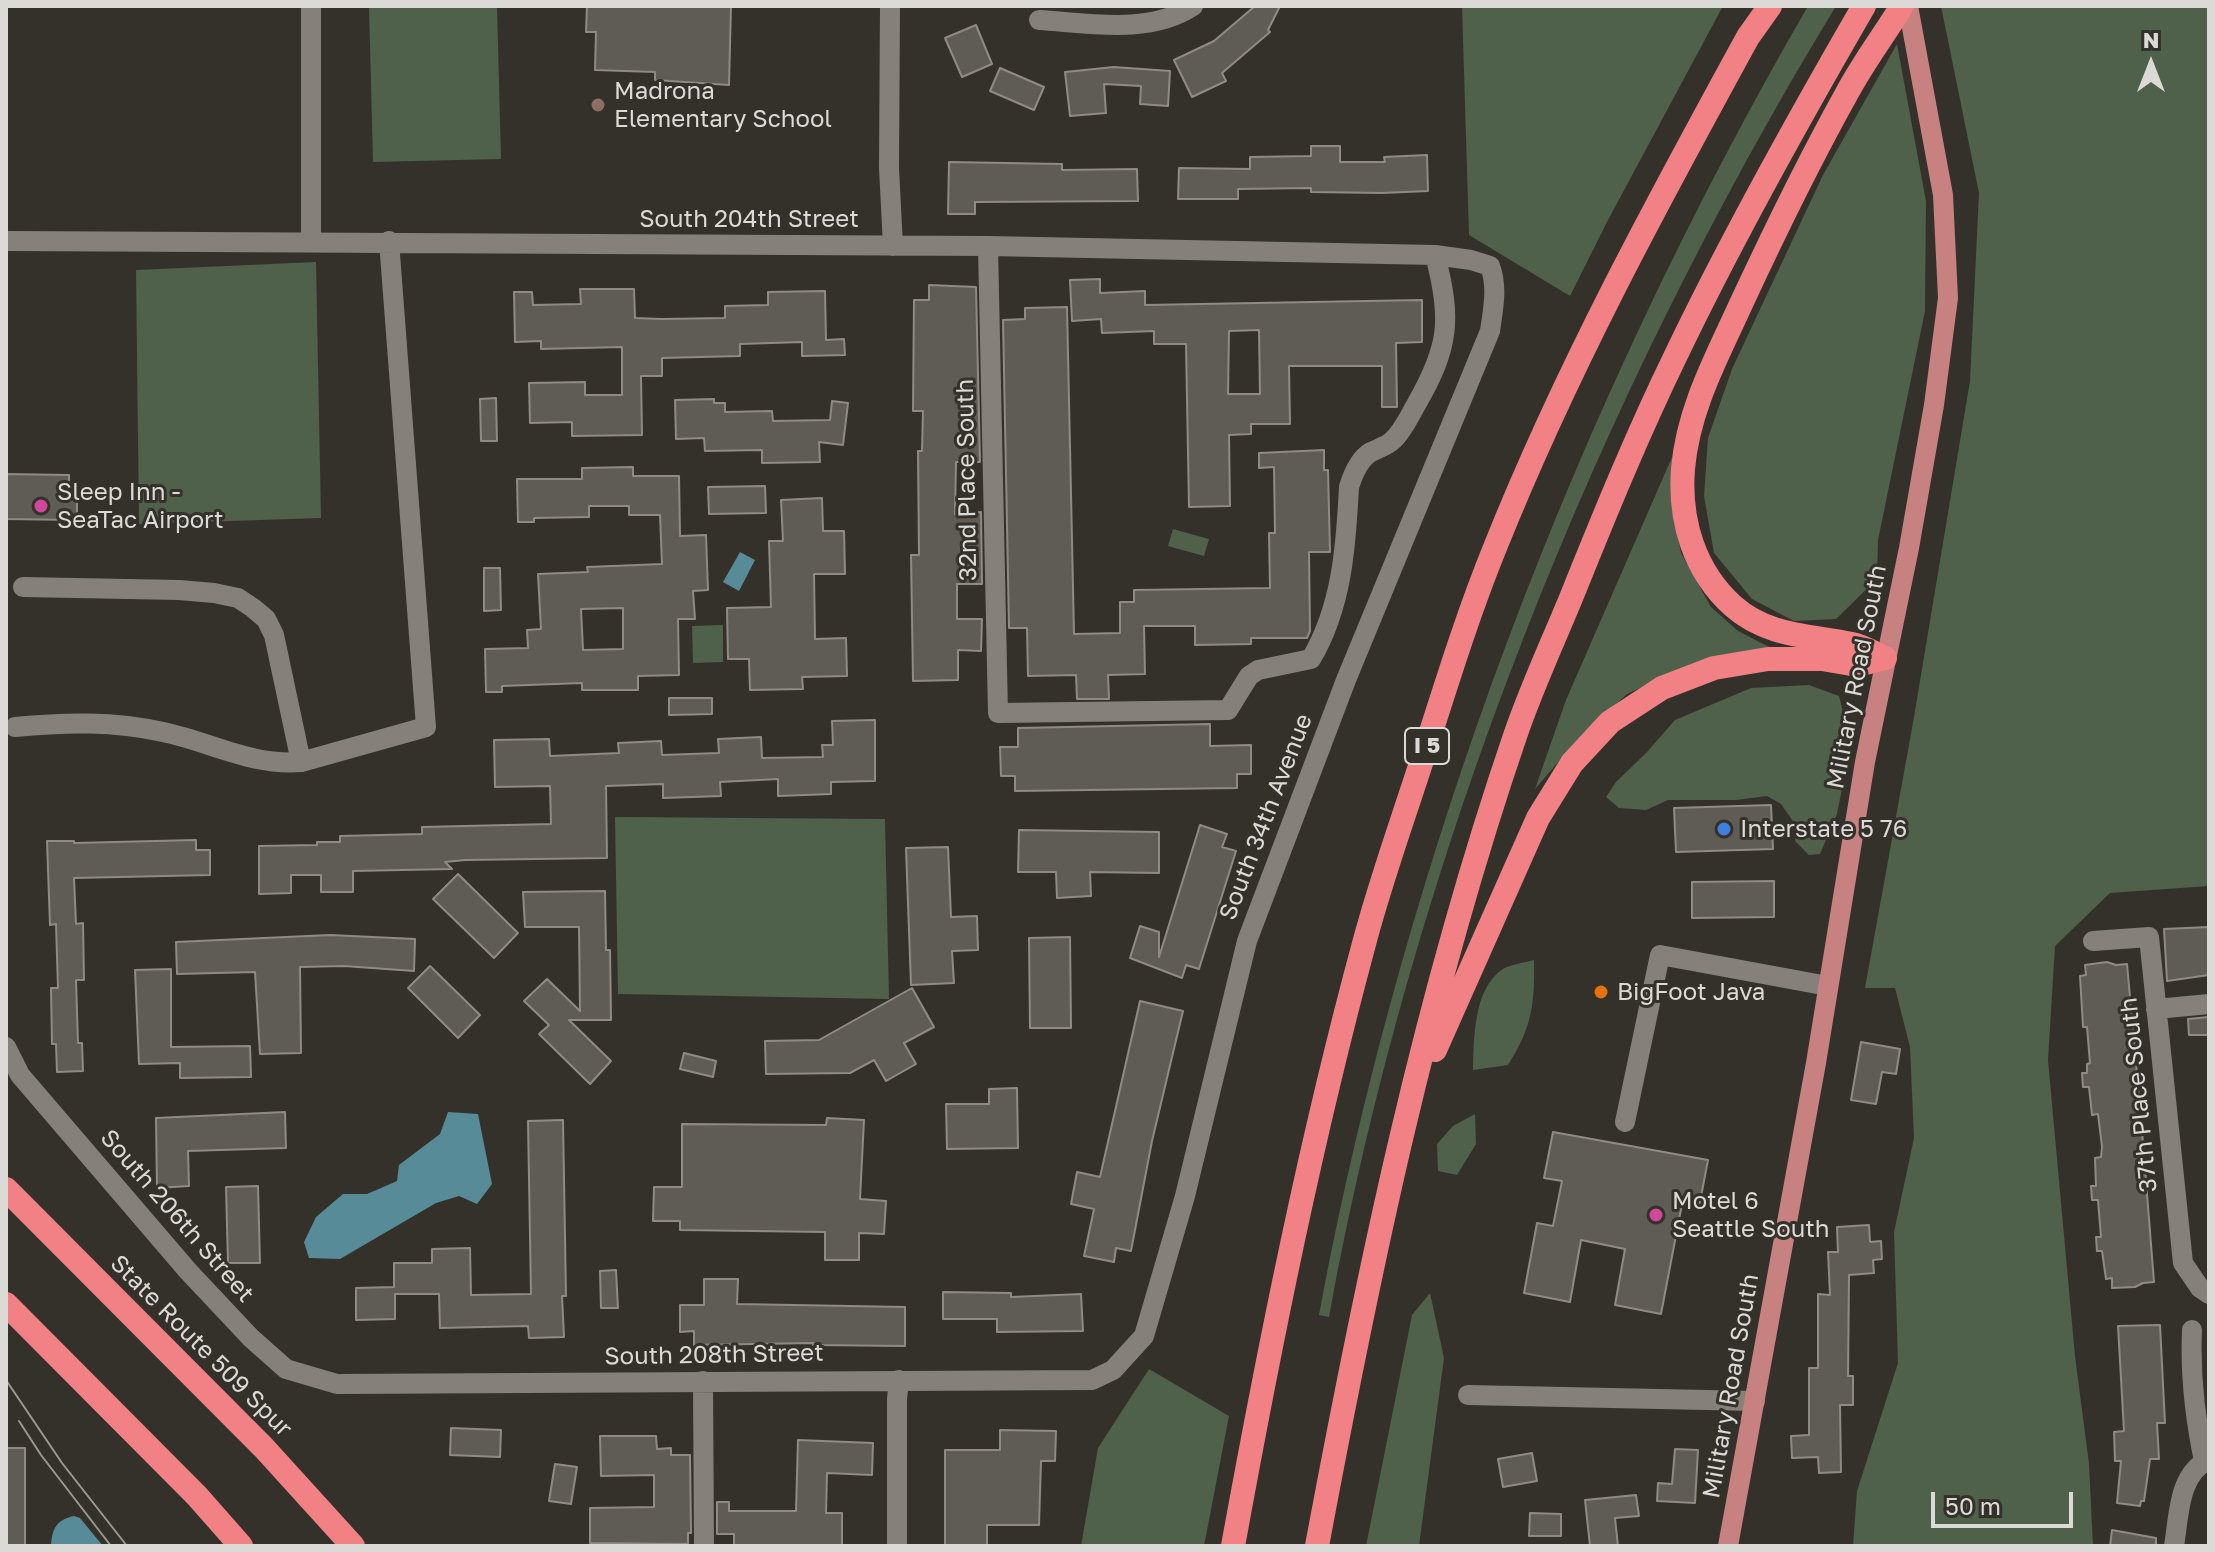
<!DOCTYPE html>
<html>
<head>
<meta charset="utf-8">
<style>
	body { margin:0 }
	#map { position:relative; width:2215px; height:1552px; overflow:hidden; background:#34312b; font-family:"Golos Text",sans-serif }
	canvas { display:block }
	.frame { position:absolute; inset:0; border:8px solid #dcdad6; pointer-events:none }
	.north { position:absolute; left:2111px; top:24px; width:80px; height:80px; -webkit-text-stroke:6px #34312b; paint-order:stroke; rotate:0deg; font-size:22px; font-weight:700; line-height:32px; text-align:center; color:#dcdad6 }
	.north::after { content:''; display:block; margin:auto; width:28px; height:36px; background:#dcdad6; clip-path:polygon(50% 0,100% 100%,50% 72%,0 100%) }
	.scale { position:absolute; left:1931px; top:1492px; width:142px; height:36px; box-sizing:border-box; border:4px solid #dcdad6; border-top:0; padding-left:10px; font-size:24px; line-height:28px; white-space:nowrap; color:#dcdad6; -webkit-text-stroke:6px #34312b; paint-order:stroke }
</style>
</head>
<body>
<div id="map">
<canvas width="2215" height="1552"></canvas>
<div class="frame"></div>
<div class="north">N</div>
<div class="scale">50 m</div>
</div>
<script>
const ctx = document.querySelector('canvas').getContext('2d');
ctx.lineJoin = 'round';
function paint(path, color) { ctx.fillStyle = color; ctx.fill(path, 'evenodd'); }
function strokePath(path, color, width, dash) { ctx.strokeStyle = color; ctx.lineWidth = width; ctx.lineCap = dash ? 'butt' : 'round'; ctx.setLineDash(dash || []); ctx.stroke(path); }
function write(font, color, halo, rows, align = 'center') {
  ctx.font = font + ' "Golos Text",sans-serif'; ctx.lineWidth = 6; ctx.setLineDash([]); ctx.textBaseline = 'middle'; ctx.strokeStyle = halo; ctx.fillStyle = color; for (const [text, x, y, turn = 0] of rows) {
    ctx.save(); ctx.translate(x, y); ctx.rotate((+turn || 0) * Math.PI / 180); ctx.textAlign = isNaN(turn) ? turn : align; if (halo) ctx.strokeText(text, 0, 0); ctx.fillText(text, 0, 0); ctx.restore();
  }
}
const green = new Path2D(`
	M369 6H497L501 159 373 162Z
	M1462 6H1723L1608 220 1570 296 1469 235Z
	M1808 6H1836C1594 403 1413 859 1329 1317L1319 1315C1405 856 1574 410 1808 6Z
	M1941 6H2209V886L2110 893 2055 946 2048 1060 2075 1356 2089 1464 2093 1546H1853L1857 1491 1898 1363 1894 1232 1914 1138 1910 1047 1895 988H1865L1914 717 1970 381 1979 193Z
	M1897 44 1926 201 1925 311 1878 540 1877 579 1836 619 1794 621 1752 599 1714 553 1704 496 1708 438 1732 369 1823 175Z
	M316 262 321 518 139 524 136 270Z
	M1676 448 1672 507 1681 553 1711 607 1738 631 1777 651 1692 664 1627 694 1577 740 1535 789 1566 700Z
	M1173 529 1209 539 1204 556 1168 546Z
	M723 625V662L693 663 692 626Z
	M1809 685 1839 696 1851 742 1837 814 1820 854 1809 855 1795 841 1797 827 1781 804 1767 796 1736 800H1668L1646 810 1619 808 1606 797 1616 782 1647 752 1675 720 1751 688Z
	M615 817 885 819 889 999 618 994Z
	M1534 960C1535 1004 1532 1027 1508 1065L1473 1070C1474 1039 1473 989 1503 969 1511 964 1525 963 1534 960Z
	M1475 1114 1476 1144 1457 1175 1438 1171 1437 1144 1453 1126Z
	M1430 1293 1444 1358 1419 1546H1366L1412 1315Z
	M1149 1369 1229 1416 1204 1546H1081L1098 1448Z`);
const water = new Path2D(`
	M740 552 755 560 739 591 723 582Z
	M448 1112 478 1114 492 1184 477 1204 459 1196 436 1203 340 1259 309 1258 304 1242 316 1217 343 1194H367L397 1181 399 1165 440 1134Z
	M74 1516 80 1518 103 1546H51C52 1529 56 1520 74 1516Z`);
const building = new Path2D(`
	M587 6H731L729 85 655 80V72L595 70 596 32H586Z
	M1255 6H1280L1268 30 1270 32 1222 73 1226 81 1192 97 1174 60 1214 41Z
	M976 25 992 64 962 77 945 38Z
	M1114 67 1170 71 1168 106 1140 104 1141 86 1104 84 1106 113 1070 116 1065 72Z
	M1000 68 1044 87 1034 110 990 91Z
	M1311 146H1340V162H1385L1384 157 1427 155 1428 191 1382 193 1311 192V188L1238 189V199H1178L1179 168 1250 169V157L1311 156Z
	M949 162 1062 164V170L1137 169 1138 201 975 202V214H948Z
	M1100 279V293L1145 291V305L1422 300V342L1396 343 1397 407H1382V366H1289L1290 424H1251V434L1229 435 1230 506 1189 507 1186 344H1154V331L1102 333 1101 319 1072 321 1070 280ZM1259 330 1260 394H1228L1229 331Z
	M929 285 976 287 980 462H956L955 514 981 512 982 584H957V619H982L981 651 958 650V680L913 681 911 555H919L918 451H922L923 411H913L914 300H929Z
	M580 289H634L635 318 662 319 725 318V306L768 305V292L825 291 826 340 844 339 845 355 802 356V342L740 344V356L662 358V376H641L642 435 572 436V422L530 423 529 383 585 382V395H622V347L541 349V341L515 342 514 292H532L533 305 581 304Z
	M1067 307 1074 634 1120 633V602H1134V590L1270 588 1269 533H1275L1274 467 1259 468V453L1324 450V470H1328L1330 552H1309L1310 631 1307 638H1251V644L1195 645V626H1144L1145 674 1108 675 1109 699H1077L1076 675 1028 676 1027 628H1009L1003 320 1025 319V308Z
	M496 398 497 441H481L480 399Z
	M714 399V403H725V412L772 411 773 421 830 420 832 401 848 403 843 445 819 442 820 462 762 463V450L705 451 704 438 676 439 675 400Z
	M633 467V476H679L680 536 706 535 708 590 693 591 695 619H678L679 675 638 676V690H582V683L502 686V692H486L485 649 528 648 527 630 541 629 538 574 588 572 587 567 662 564 660 515H629V506H589V517L534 518V522H518L517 479H582V468ZM623 608V649L583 650 581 609Z
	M6 474 69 475V493H77V520L6 519Z
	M765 486 766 513 709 514 708 487Z
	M822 498 823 531H844L845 574H814L815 639 846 638 847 676 802 677 803 689 750 690 749 659H728L727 608 771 607 769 541H783L781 500Z
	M484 568H500L501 610 484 611Z
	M669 698H712V714L669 715Z
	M875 720V781L831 782V794L778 796V779L720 782 721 796 663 798V784L606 786 607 858 465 860 445 862 452 869 353 871V892H321V875H291V893L259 894V846L317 845V842H340V836L422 834V827L551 824 550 786 495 787 494 740 549 739 550 756 619 753 618 743 661 741 662 755 719 753 718 739 761 737 762 758 823 757 822 745H833L832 721Z
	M1210 724V746L1251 745V774H1237V788L1015 791V776H1001L1000 747H1018V728Z
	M1771 805 1773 849 1676 852 1674 808Z
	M1200 825 1227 834 1222 847 1236 851 1199 969 1186 965 1182 978 1130 958 1140 926 1159 932V957Z
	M1019 830 1159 832V873L1090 872 1091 896 1057 898 1056 872H1018Z
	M196 840V850H210V875L74 878 76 924 83 923 84 980H76L78 1043H82L83 1071 57 1072 56 1044H52L51 988H58L56 924 50 925 47 841H74V843Z
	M948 847 951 917 977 916 978 950 952 951 954 983 911 985 906 848Z
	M458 874 518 933 494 958 433 899Z
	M1774 881V917L1692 918V882Z
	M605 891 606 950H610L611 1020H569L611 1061 590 1084 539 1034 549 1025 524 1001 547 979 580 1011 579 927H525L523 892Z
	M2209 927V975L2167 981 2164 929Z
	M330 935 415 939 414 971 344 966 300 967 301 1053 260 1054 255 972 177 974 176 942Z
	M1070 937 1071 1028H1030L1029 938Z
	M2107 962 2116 965 2127 964 2141 1118 2154 1282 2143 1283 2135 1287 2112 1288V1278L2106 1279 2102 1251H2097L2096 1237H2101L2098 1200H2092L2091 1186H2096L2095 1158 2101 1157 2102 1147 2098 1114 2092 1115 2089 1087H2083L2082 1073H2087V1064L2090 1063 2087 1027H2083L2080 976 2086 975 2085 965Z
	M430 966 480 1015 458 1038 408 988Z
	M171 969V1047L250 1046 251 1077 180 1078V1063L139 1064 135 970Z
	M912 988 934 1027 904 1043 916 1064 886 1081 874 1060 850 1073 766 1074 765 1041 819 1040Z
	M1140 1001 1183 1011 1152 1141 1131 1251 1116 1248 1114 1262 1084 1256 1094 1209 1071 1204 1077 1172 1100 1177Z
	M2209 1017V1035H2189L2188 1019Z
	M1861 1042 1900 1049 1896 1074 1882 1072 1876 1104 1851 1100Z
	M684 1053 716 1061 713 1077 680 1069Z
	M1017 1088 1018 1148 947 1149 946 1104H989V1089Z
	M285 1112 286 1148 188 1151 189 1186 157 1188 156 1118Z
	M827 1118 864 1120 860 1199 886 1201 884 1234 859 1233V1260H825V1232L680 1230V1221H653L654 1187H682V1124L826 1125Z
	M563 1120 566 1296H562L564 1337 529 1338 528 1326 440 1328 439 1294H395V1319L356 1320V1288L394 1287V1263H432V1249L470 1248 471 1295 531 1294 528 1121Z
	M1553 1132 1708 1160 1699 1207 1682 1204 1661 1314 1615 1305 1625 1249 1581 1240 1570 1302 1524 1293 1537 1223 1553 1226 1562 1181 1544 1178Z
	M258 1186 260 1263H228L226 1187Z
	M1869 1225 1870 1242 1881 1241 1882 1259 1873 1260 1874 1273 1849 1275 1848 1376H1853V1405H1840L1841 1472 1819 1473 1818 1457 1792 1458 1791 1436 1809 1435V1368H1818V1294L1830 1295 1828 1252H1838L1837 1227Z
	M616 1270 618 1308H601L600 1271Z
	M704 1279H738L737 1304 905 1307V1346L813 1345 814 1343 694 1345V1331L680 1332V1305H704Z
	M943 1292 1011 1293V1297L1081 1294 1083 1331 997 1332V1319H943Z
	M2160 1325 2165 1423H2157L2159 1459H2150L2144 1501H2141L2140 1506 2117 1503 2121 1461H2115L2114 1432 2124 1431 2118 1326Z
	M451 1428 501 1430 500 1457 450 1455Z
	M1000 1430 1056 1431 1055 1461H1041L1039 1525H987V1546H945V1450H1000Z
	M600 1436H656L657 1449 671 1448V1455H690L691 1533H688V1544L590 1543V1508L654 1507V1475L601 1476Z
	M798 1440 873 1443 872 1475 827 1473 826 1513H842V1546L734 1545V1534H717V1502H729V1511H796Z
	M6 1448H25V1546H6Z
	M1675 1449 1698 1450 1695 1503 1657 1501 1658 1483 1672 1484Z
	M1532 1453 1537 1481 1503 1487 1498 1459Z
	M555 1464 577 1467 571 1504 549 1501Z
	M1636 1495 1639 1516 1615 1518 1618 1546H1590L1585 1500Z
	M1530 1513 1561 1514V1536H1529Z
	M2112 1530 2156 1538V1546H2110Z`);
const minor = new Path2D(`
	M311 6V241
	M890 6 889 168 893 246
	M1039 20C1088 23 1150 35 1193 6
	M6 241 988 246 1435 255 1471 260 1490 266C1498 287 1493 310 1490 331L1346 680 1247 941 1185 1196 1144 1336 1113 1370 1092 1380 337 1384 286 1369 251 1338 188 1271 20 1075 6 1047
	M988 246 998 713 1228 710 1249 676 1258 670 1311 659C1342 607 1346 546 1349 487 1353 474 1359 459 1371 452 1379 448 1387 446 1393 440 1403 431 1410 415 1417 403 1449 347 1452 319 1435 255
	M23 587 179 590 214 593 238 598 253 608 266 619 274 635 301 762
	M15 727C65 722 114 721 163 732 211 742 251 766 301 762L426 727 389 241
	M2093 941 2149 937 2183 1263 2200 1288 2209 1294
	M2156 1009 2209 1004
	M1625 1122 1660 955 1828 986
	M2192 1330C2190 1375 2195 1418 2204 1461
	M703 1381 704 1546
	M1468 1395 1755 1401
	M897 1546V1399L899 1380
	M2174 1546C2179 1517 2178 1473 2209 1460`);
const major = new Path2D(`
	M1728 1546 1816 1063 1865 762 1909 548 1934 405 1948 298 1943 195 1908 6`);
const highway = new Path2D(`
	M1885 658C1874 653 1863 646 1852 644 1809 635 1768 637 1733 606 1694 571 1679 520 1683 469 1688 409 1717 357 1741 304 1774 233 1809 161 1847 93 1863 63 1884 35 1902 6
	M1435 1050 1538 818 1572 763 1610 722 1662 688 1714 668 1768 659H1822L1857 665 1885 658
	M6 1189 264 1448 353 1546
	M6 1304 197 1496 241 1546
	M1233 1546C1270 1343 1311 1139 1365 940 1381 880 1402 822 1421 763 1444 692 1466 619 1494 550 1565 372 1656 205 1748 37L1770 6
	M1317 1546C1368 1273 1425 999 1515 736 1531 689 1552 644 1571 598 1604 516 1637 435 1676 355 1733 236 1798 120 1864 6`);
const tram = new Path2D(`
	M6 1380 62 1463 127 1546
	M19 1421 41 1455 111 1546`);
const markers = [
	[598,105,8,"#8d6e63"],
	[41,506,8,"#d1479c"],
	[1724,829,8,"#3f7fe0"],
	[1601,992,8,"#e8710a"],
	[1656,1215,8,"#d1479c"]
];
const shields = [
	[1427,746,44]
];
const shieldNames = [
	["I 5",1427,746]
];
const poiNames = [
	["Madrona",614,91],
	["Elementary School",614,119],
	["Sleep Inn -",57,492],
	["SeaTac Airport",57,520],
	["Interstate 5 76",1740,829],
	["BigFoot Java",1617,992],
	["Motel 6",1672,1201],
	["Seattle South",1672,1229]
];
const streetNames = [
	["South 204th Street",749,219],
	["32nd Place South",967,480,-91],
	["Military Road South",1857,677,-79],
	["South 34th Avenue",1266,817,-69],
	["37th Place South",2139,1095,-96],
	["South 206th Street",177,1216,49],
	["State Route 509 Spur",201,1346,45],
	["South 208th Street",714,1355,-1],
	["Military Road South",1731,1386,-80]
];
paint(green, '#4f604b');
paint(water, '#568b97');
paint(building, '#5f5c55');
strokePath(building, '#8f8b84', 2);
strokePath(minor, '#85817a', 20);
strokePath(major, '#c68180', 20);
strokePath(highway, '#f18184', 24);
strokePath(tram, '#9b9894', 2);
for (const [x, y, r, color] of markers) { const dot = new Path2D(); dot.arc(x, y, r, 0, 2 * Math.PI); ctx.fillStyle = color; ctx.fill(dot); strokePath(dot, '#34312b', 3); }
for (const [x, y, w] of shields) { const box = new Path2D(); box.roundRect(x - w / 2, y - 18, w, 36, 6); ctx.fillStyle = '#34312b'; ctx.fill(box); strokePath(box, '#dcdad6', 2); }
write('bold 22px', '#dcdad6', null, shieldNames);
write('24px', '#dcdad6', '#34312b', poiNames, 'left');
write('24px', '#dcdad6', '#34312b', streetNames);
</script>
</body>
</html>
